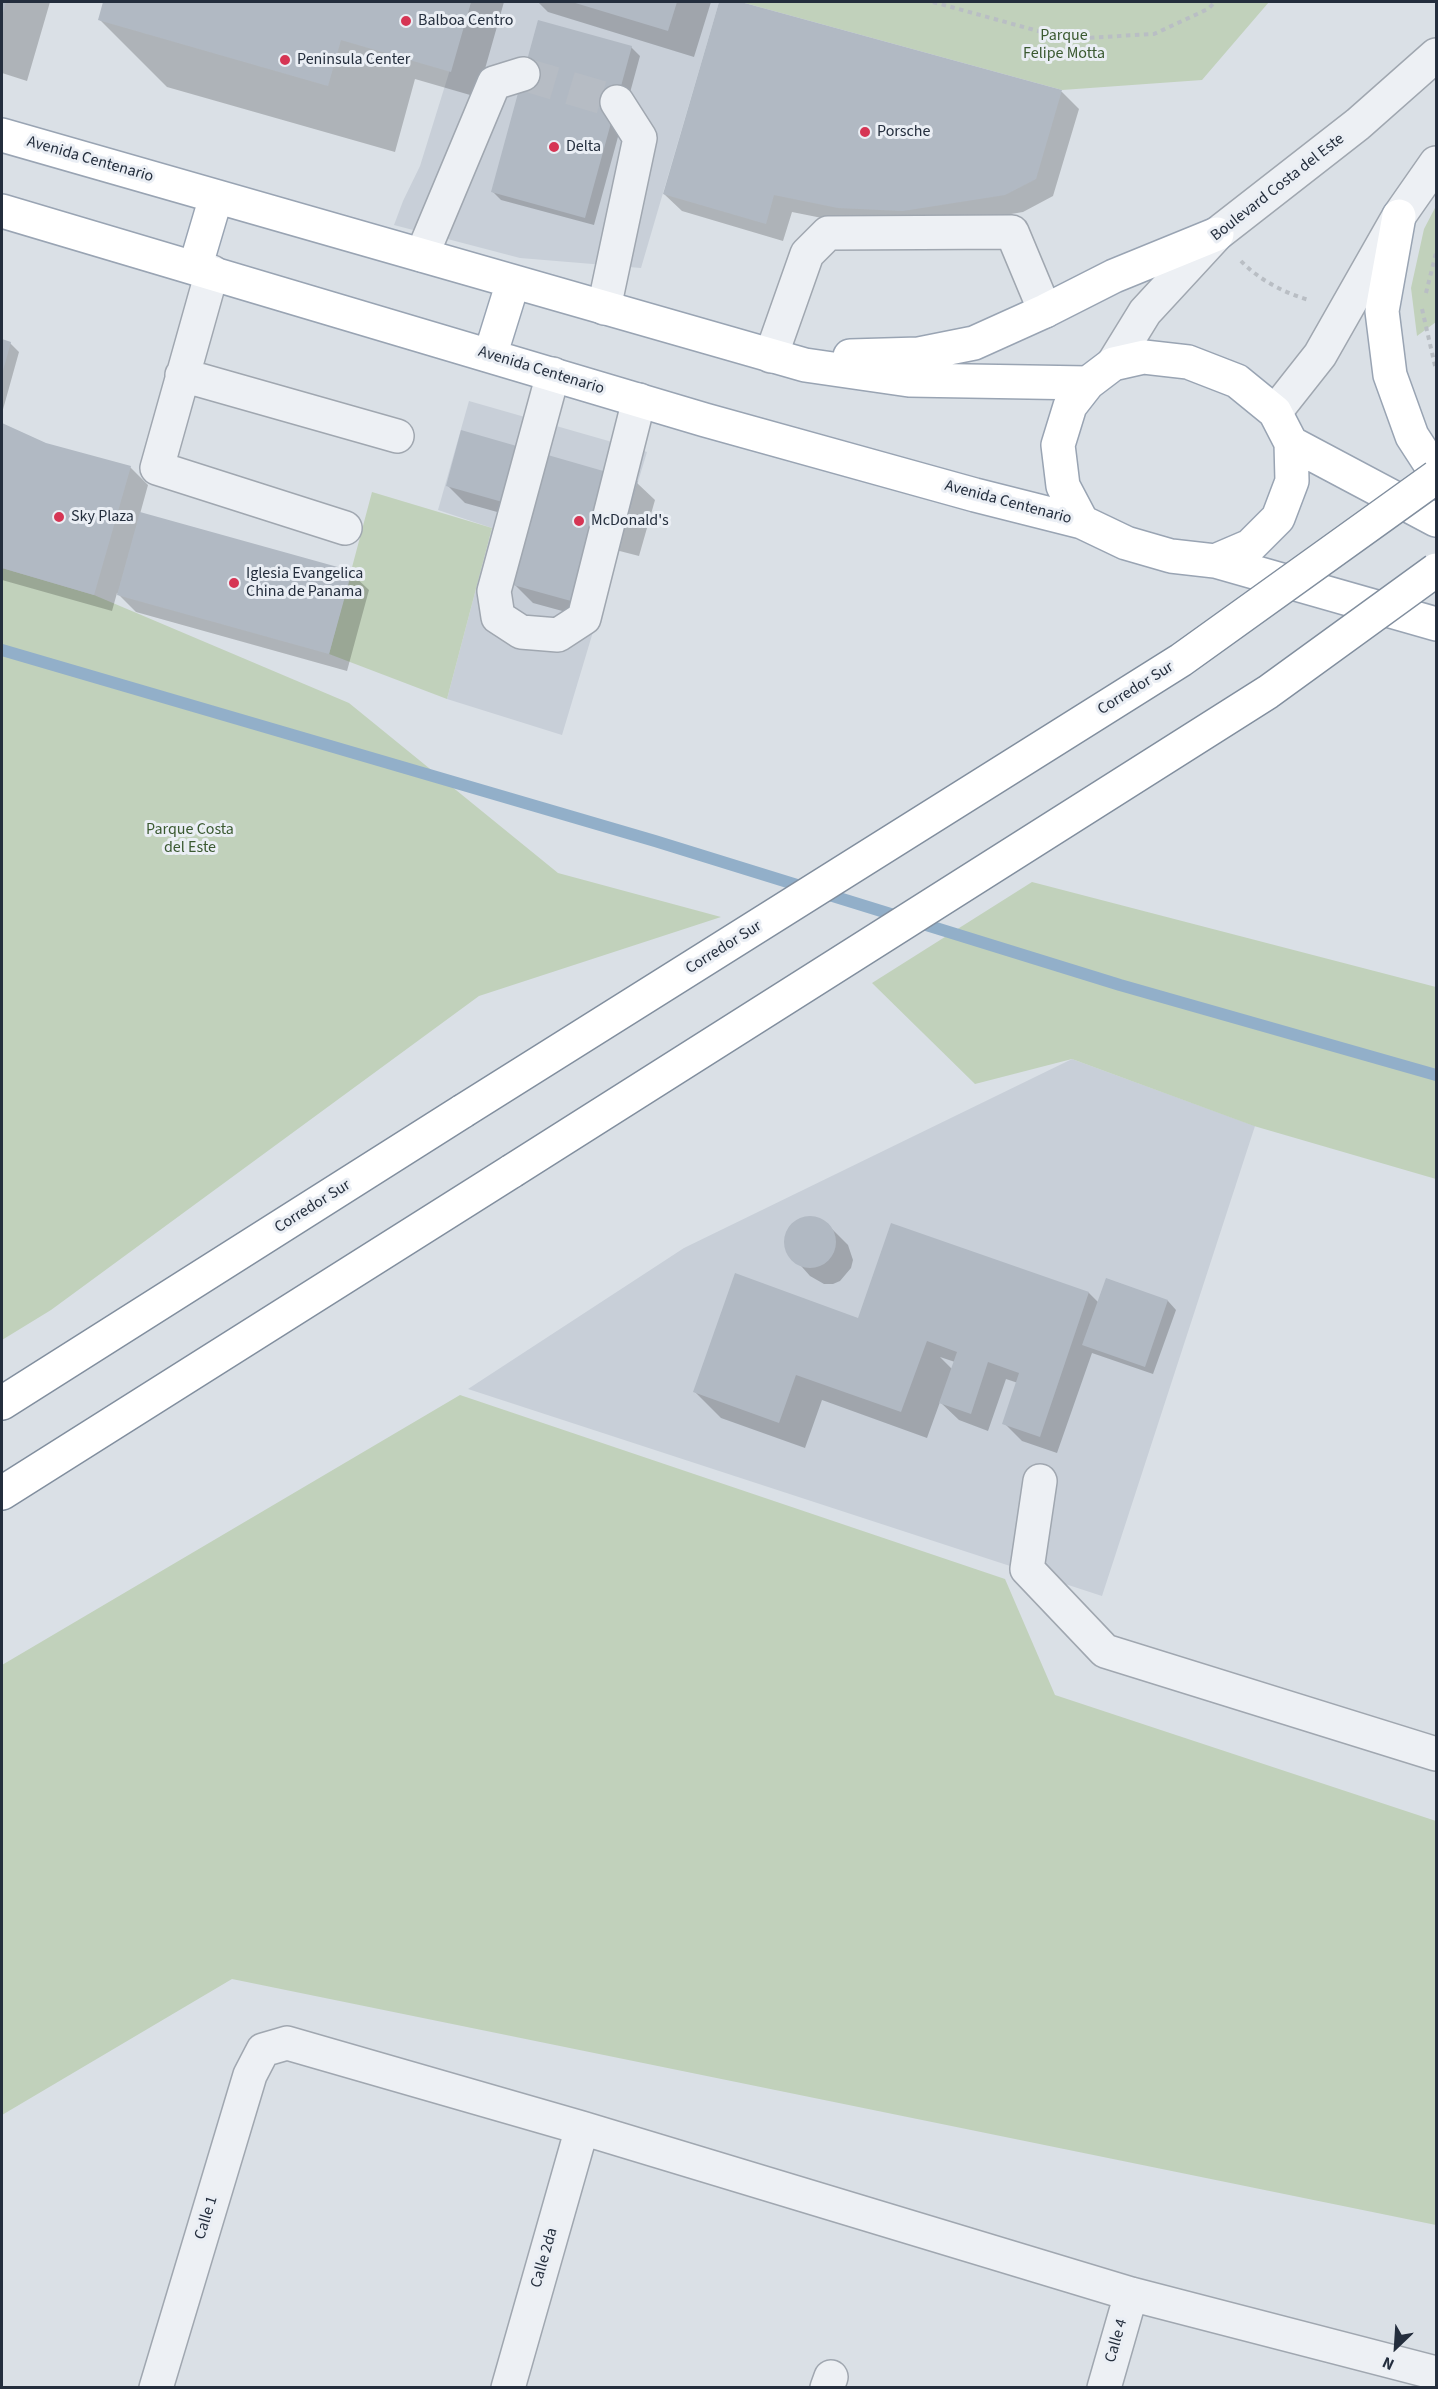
<!DOCTYPE html>
<html>
<head>
<meta charset="utf-8">
<style>
	body { margin:0 }
	#map { position:relative; width:1438px; height:2389px; overflow:hidden; background:#dae0e6; font-family:"Source Sans 3",sans-serif }
	canvas { display:block }
	.frame { position:absolute; inset:0; border:3px solid #242e3d; pointer-events:none }
	.north { position:absolute; left:1366px; top:2317px; width:60px; height:60px; -webkit-text-stroke:4px #eaeef4; paint-order:stroke; rotate:205deg; font-size:16px; font-weight:700; line-height:24px; text-align:center; color:#242e3d }
	.north::after { content:''; display:block; margin:auto; width:21px; height:27px; background:#242e3d; clip-path:polygon(50% 0,100% 100%,50% 72%,0 100%) }
</style>
</head>
<body>
<div id="map">
<canvas width="1438" height="2389"></canvas>
<div class="frame"></div>
<div class="north">N</div>
</div>
<script>
const ctx = document.querySelector('canvas').getContext('2d');
ctx.lineJoin = 'round';
function paint(path, color) { ctx.fillStyle = color; ctx.fill(path, 'evenodd'); }
function strokePath(path, color, width, dash) { ctx.strokeStyle = color; ctx.lineWidth = width; ctx.lineCap = dash ? 'butt' : 'round'; ctx.setLineDash(dash || []); ctx.stroke(path); }
function write(font, color, halo, rows, align = 'center') {
  ctx.font = font + ' "Source Sans 3",sans-serif'; ctx.lineWidth = 6; ctx.setLineDash([]); ctx.textBaseline = 'middle'; ctx.strokeStyle = halo; ctx.fillStyle = color; for (const [text, x, y, turn = 0] of rows) {
    ctx.save(); ctx.translate(x, y); ctx.rotate((+turn || 0) * Math.PI / 180); ctx.textAlign = isNaN(turn) ? turn : align; if (halo) ctx.strokeText(text, 0, 0); ctx.fillText(text, 0, 0); ctx.restore();
  }
}
const built = new Path2D(`
	M471 2H719L641 268 520 258 394 225 403 201 420 166Z
	M469 401 647 452 562 735 447 699 492 528 438 510Z
	M1072 1059 1255 1126 1102 1596 468 1389 684 1248Z`);
const green = new Path2D(`
	M741 2H1269L1202 80 1062 90Z
	M1436 206V322L1417 336 1411 288 1424 229Z
	M372 492 492 528 447 699 329 654Z
	M2 568 94 595 349 703 558 873 721 917 479 996 51 1310 2 1340Z
	M1032 882 1436 987V1179L1254 1126 1072 1059 975 1084 872 983Z
	M460 1395 1005 1579 1055 1695 1436 1821V2225L232 1979 2 2115V1665Z`);
const shadow = new Path2D(`
	M2 2H50L27 81 2 73Z
	M101 2H504L477 97 415 79 395 152 167 87 100 20 105 2Z
	M538 2H711L694 57 548 12Z
	M720 2H736L1062 92 1079 109 1053 196 1023 212 922 229 857 225 792 212 783 241 682 211 664 194Z
	M631 47 640 56 594 225 501 200 493 192Z
	M2 341 10 343 19 352 2 413Z
	M2 425 46 444 130 467 148 485 140 514 351 573 369 590 347 671 136 612 117 593 112 611 2 580Z
	M637 483 655 500 639 556 608 548 588 618 533 603 515 585 533 522 465 503 447 485Z
	M809 1217 816 1218 830 1227 848 1245 853 1260 851 1268 840 1281 833 1284H824L810 1276 787 1250 786 1235 795 1222Z
	M892 1225 1089 1293 1099 1303 1107 1279 1168 1301 1176 1310 1153 1374 1092 1353 1057 1453 1022 1441 1004 1423 1018 1383 1006 1379 988 1431 959 1420 940 1402 927 1438 822 1400 805 1448 721 1418 695 1392 860 1319ZM940 1357 955 1362 952 1369Z`);
const stream = new Path2D(`
	M2 650 655 841 1120 985 1436 1075`);
const building = new Path2D(`
	M2 2H6L2 16Z
	M103 2H471L451 72 341 40 328 86 98 20Z
	M572 2H677L668 31Z
	M719 2H741L1062 90 1036 179 1005 195 903 211 838 208 774 195 766 224 663 194Z
	M538 20 632 46 585 218 491 192Z
	M2 339 11 342 2 374Z
	M2 423 46 443 131 466 94 595 2 568Z
	M461 430 638 481 621 539 591 531 571 601 513 585 534 511 446 486Z
	M140 512 352 571 329 654 117 595Z
	M784 1242a26 26 0 1 1 52 0a26 26 0 1 1-52 0Z
	M891 1223 1089 1292 1040 1437 1002 1424 1019 1373 988 1362 971 1414 939 1403 957 1352 927 1341 901 1412 796 1375 779 1423 693 1392 735 1273 858 1318Z
	M1106 1278 1168 1300 1145 1367 1082 1345Z`);
const minorTunnel = new Path2D(`
	M523 74 617 102`);
const path = new Path2D(`
	M933 2 1067 39 1154 34 1208 9 1215 2
	M1241 261C1258 279 1284 293 1309 300
	M1426 293 1436 253
	M1422 309 1436 370`);
const minor = new Path2D(`
	M422 255 494 83 523 74
	M212 272 157 468 345 528
	M604 308 640 138 617 102
	M771 356 807 254 828 233 1012 232 1045 311
	M1113 364 1145 312 1217 234 1358 124 1436 55
	M553 374 494 591 498 617 521 632 558 635 584 618 639 400
	M182 375 397 436
	M1275 412 1320 355 1399 216 1436 163
	M1040 1481 1027 1569 1105 1651 1436 1754
	M156 2388 250 2075 263 2050 287 2043 582 2128 1131 2294 1436 2373
	M508 2388 582 2128
	M827 2388 831 2377
	M1104 2388 1131 2294`);
const major = new Path2D(`
	M2 135 805 365 909 380 1088 383
	M2 211 705 420 975 495 1082 522 1126 543 1171 556 1215 561 1250 546 1278 518 1292 481 1291 443 1275 412 1237 381 1188 362 1144 357 1113 364 1088 383 1070 406 1058 445 1063 486 1082 522
	M1399 216 1382 311 1390 375 1412 436 1436 473
	M195 268 216 197
	M490 356 513 282
	M850 356 919 354 974 343 1045 311 1114 276 1217 234
	M1291 443 1436 520
	M1215 561 1436 624`);
const highway = new Path2D(`
	M2 1403 463 1111
	M2 1493 512 1171`);
const highwayBridge = new Path2D(`
	M463 1111 1181 660 1436 477
	M512 1171 1268 692 1436 570`);
const markers = [
	[406,21,6,"#d63554"],
	[285,60,6,"#d63554"],
	[865,132,6,"#d63554"],
	[554,147,6,"#d63554"],
	[59,517,6,"#d63554"],
	[579,521,6,"#d63554"],
	[234,583,6,"#d63554"]
];
const poiNames = [
	["Balboa Centro",418,21],
	["Peninsula Center",297,60],
	["Porsche",877,132],
	["Delta",566,147],
	["Sky Plaza",71,517],
	["McDonald's",591,521],
	["Iglesia Evangelica",246,574],
	["China de Panama",246,592]
];
const parkNames = [
	["Parque",1064,36],
	["Felipe Motta",1064,54],
	["Parque Costa",190,830],
	["del Este",190,848]
];
const streetNames = [
	["Avenida Centenario",90,160,16],
	["Boulevard Costa del Este",1278,188,-38],
	["Avenida Centenario",541,371,17],
	["Avenida Centenario",1008,503,15],
	["Corredor Sur",1136,689,-32],
	["Corredor Sur",724,948,-32],
	["Corredor Sur",313,1207,-32],
	["Calle 1",207,2218,-73],
	["Calle 2da",545,2258,-74],
	["Calle 4",1117,2341,-74]
];
paint(built, '#c8cfd8');
paint(green, '#c1d1bb');
paint(shadow, '#0003');
strokePath(stream, '#92afc9', 12);
paint(building, '#b1b9c3');
strokePath(minorTunnel, '#b6bcc4', 33, [33, 16]);
strokePath(minor, '#a0a7b0', 36);
strokePath(major, '#99a4b3', 36);
strokePath(highway, '#818e9e', 36);
strokePath(path, '#b9bec4', 4, [4.5, 4.5]);
strokePath(minor, '#edf0f4', 33);
strokePath(major, '#fff', 33);
strokePath(highway, '#fff', 33);
strokePath(highwayBridge, '#818e9e', 36, []);
strokePath(highwayBridge, '#fff', 33);
for (const [x, y, r, color] of markers) { const dot = new Path2D(); dot.arc(x, y, r, 0, 2 * Math.PI); ctx.fillStyle = color; ctx.fill(dot); strokePath(dot, '#eaeef4', 2); }
write('16px', '#242e3d', '#eaeef4', poiNames, 'left');
write('16px', '#3a5930', '#eaeef4', parkNames);
write('16px', '#242e3d', '#eaeef4', streetNames);
</script>
</body>
</html>
